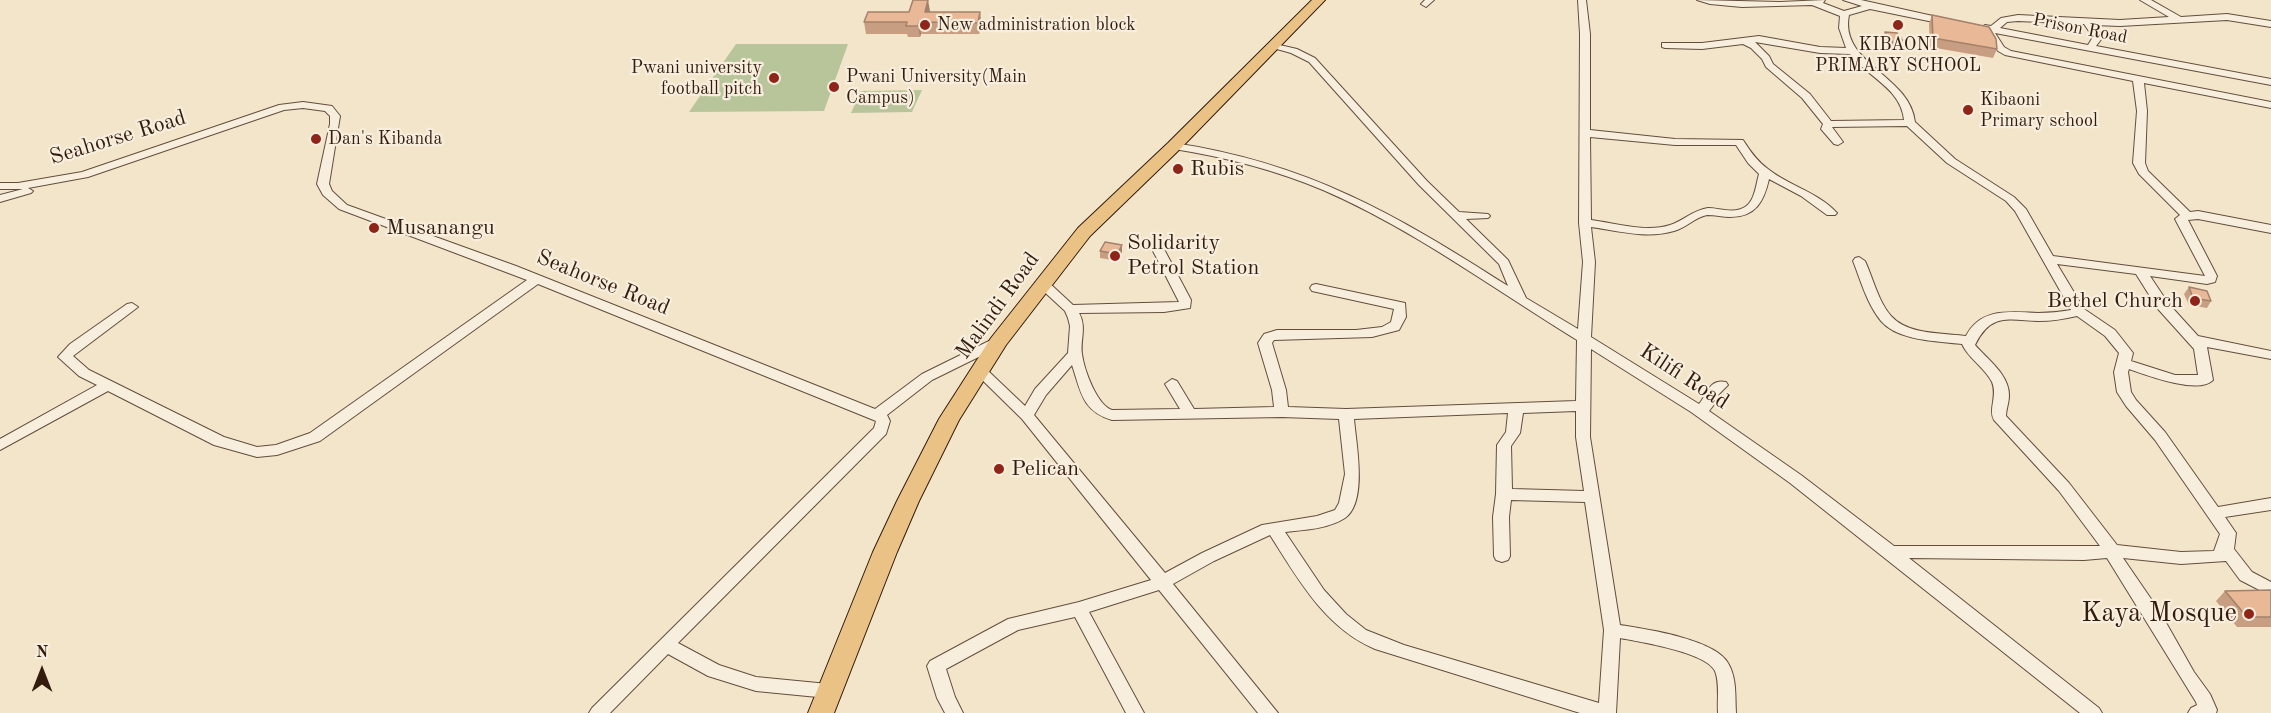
<!DOCTYPE html>
<html>
<head>
<meta charset="utf-8">
<style>
	body { margin:0 }
	#map { position:relative; width:2271px; height:713px; overflow:hidden; background:#f3e5ca; font-family:"Old Standard TT",serif }
	canvas { display:block }
	.north { position:absolute; left:12px; top:641px; width:60px; height:60px; -webkit-text-stroke:4px #f7eedd; paint-order:stroke; rotate:0deg; font-size:16px; font-weight:700; line-height:24px; text-align:center; color:#331c0e }
	.north::after { content:''; display:block; margin:auto; width:21px; height:27px; background:#331c0e; clip-path:polygon(50% 0,100% 100%,50% 72%,0 100%) }
</style>
</head>
<body>
<div id="map">
<canvas width="2271" height="713"></canvas>
<div class="north">N</div>
</div>
<script>
const ctx = document.querySelector('canvas').getContext('2d');
ctx.lineJoin = 'round';
function paint(path, color) { ctx.fillStyle = color; ctx.fill(path, 'evenodd'); }
function strokePath(path, color, width, dash) { ctx.strokeStyle = color; ctx.lineWidth = width; ctx.lineCap = dash ? 'butt' : 'round'; ctx.setLineDash(dash || []); ctx.stroke(path); }
function write(font, color, halo, rows, align = 'center') {
  ctx.font = font + ' "Old Standard TT",serif'; ctx.lineWidth = 4.5; ctx.setLineDash([]); ctx.textBaseline = 'middle'; ctx.strokeStyle = halo; ctx.fillStyle = color; for (const [text, x, y, turn = 0] of rows) {
    ctx.save(); ctx.translate(x, y); ctx.rotate((+turn || 0) * Math.PI / 180); ctx.textAlign = isNaN(turn) ? turn : align; if (halo) ctx.strokeText(text, 0, 0); ctx.fillText(text, 0, 0); ctx.restore();
  }
}
const green = new Path2D(`
	M736 44H848L824 111 689 112Z
	M922 90 912 112 851 113 861 91Z`);
const minor = new Path2D(`
	M1425 0H1434L1426 7 1421 4Z
	M1578 0H1586L1590 34V130L1675 139 1743 140C1750 151 1757 161 1768 169 1789 186 1818 192 1837 213L1835 215H1827L1801 196 1769 179C1764 201 1756 217 1730 217 1723 217 1715 215 1707 215 1695 217 1686 228 1674 231 1647 239 1618 231 1591 227L1595 262 1591 337 1699 404C1707 395 1709 378 1726 382L1728 385 1718 395 1716 402 1709 411 1801 475 1894 546H2100L2059 491 1994 420C1988 409 1998 396 1992 382 1985 368 1968 358 1962 344 1937 341 1898 341 1881 321 1867 304 1861 281 1853 261L1855 258 1859 257 1865 261C1873 278 1878 301 1891 316 1908 335 1943 333 1966 336 1981 307 2010 312 2038 313 2049 313 2060 312 2071 310L2015 211 2006 201 1947 163 1907 126 1832 127 1843 142 1838 145 1834 144 1821 129 1823 124 1802 98 1766 67 1762 59 1751 48 1743 44 1702 49 1665 48 1662 47V43H1702L1759 36 1820 47 1846 48 1839 28 1840 16 1812 5 1742 7 1710 4 1697 0 1780 2 1825 0 1823 3 1844 11 1862 6 1843 0H1861L1951 20V24L1948 25 1870 9 1849 15C1839 64 1910 75 1915 122L1955 159 2014 197 2026 209 2053 256 2205 276 2175 219 2180 215 2139 174 2133 163 2137 111 2133 81 2005 55 1998 51 1980 28 1985 25 1991 26 2001 18 2018 15 2120 20 2169 17 2140 0H2151L2181 17 2227 14 2271 21V27L2227 20 2120 26 2094 25 2103 37 2096 46 2271 79V85L1995 33 2004 47 2011 51 2271 102V108L2144 83 2147 111 2145 163 2148 171 2190 212 2198 211 2271 225V233L2198 219 2188 220 2217 276 2215 282 2207 284 2150 276 2168 303 2198 336 2271 351V359L2207 347 2213 380C2199 395 2146 375 2129 369L2128 372 2131 392 2136 400 2165 432 2218 507 2271 498V510L2225 517 2236 533 2234 549 2252 572 2271 582V596L2240 580 2226 561 2181 564 2123 558 2160 612 2194 672 2210 694 2217 710 2216 713H2188L2191 708 2197 705 2196 702 2107 558 2084 560 1909 558 2099 708 2102 713H2080L1790 483 1691 412 1591 349 1590 437 1620 625C1645 629 1715 639 1728 663 1737 678 1735 696 1736 713H1718C1717 700 1720 684 1715 671 1706 652 1640 642 1620 638L1616 713H1580L1375 649C1325 628 1298 579 1270 535L1214 561 1173 584 1278 713H1258L1159 590 1089 612 1144 713H1126L1075 617 1018 630 946 669 955 697 963 713H945L937 698 927 666 930 661 1008 619 1079 602 1151 580 1022 419 972 370 974 367H984L1025 406 1035 389 1068 353 1070 326 1068 318 1065 311 1038 286 1036 283 1038 280H1046L1073 305 1179 302 1153 251 1159 247 1165 251 1191 300 1190 308 1164 312 1079 313C1087 327 1080 340 1082 354 1084 370 1097 405 1112 410L1180 409 1165 384 1172 379 1177 381 1194 409 1274 407 1272 390 1258 343 1264 334 1277 330H1356L1382 327 1391 322 1394 309 1312 291 1310 288 1312 285 1316 284 1405 303 1406 317 1399 330 1372 337 1274 340 1272 343 1286 390 1288 407 1346 409 1576 401 1577 340C1494 289 1413 229 1323 190 1275 170 1225 157 1174 149L1169 146 1174 143C1308 163 1397 215 1508 286L1499 264 1419 185 1309 62 1291 53 1266 46 1271 43 1297 49 1315 58 1427 181 1459 212 1488 214 1490 216 1488 218 1466 219 1508 260 1526 298 1578 329 1583 262 1579 223 1580 34ZM2018 21 2084 24 2093 37 2088 45 2000 28 2007 22ZM1755 42 1820 53 1850 54C1867 77 1901 88 1904 120L1831 121 1810 94 1773 64 1769 56ZM1590 137 1675 145H1736L1748 163 1759 174C1756 184 1755 201 1745 207 1734 214 1719 208 1708 208 1693 210 1683 221 1670 225 1646 233 1615 223 1591 220ZM2057 264 2136 274 2158 309 2194 349 2198 375H2175L2131 361 2133 353 2115 330 2084 309ZM2077 316 2105 336 2119 353 2114 372 2117 392 2126 406 2155 440 2220 534 2214 551 2181 552 2117 545 2069 483 2006 416C2006 409 2009 403 2009 396 2010 375 1987 359 1975 345 1991 312 2009 320 2039 321 2052 321 2064 319 2077 316ZM1072 365C1081 392 1082 411 1112 420L1282 417 1339 419 1345 474 1339 503 1335 510 1317 516 1262 525 1202 553 1165 573 1034 415 1046 395ZM1576 411V437L1584 491 1512 489 1511 446 1520 433 1523 413ZM1508 413 1506 432 1497 445 1496 494 1493 517 1494 556 1496 560 1502 562 1508 560 1510 556 1509 517 1511 500 1585 502 1604 630 1599 703 1404 645 1366 630 1346 614 1324 590 1285 532C1304 530 1328 529 1345 518 1368 502 1356 443 1354 419Z
	M303 102 332 106 340 116 329 184 332 191 347 205 516 266 875 409 922 374 993 339H1003L1005 342 1003 345 932 380 887 415 890 421 886 434 678 643 719 665 756 677 828 684 834 686 837 691 834 696 828 698 756 691 708 676 668 654 610 713H589L592 708 874 428 876 421 538 284 320 441 277 455 257 457 214 445 108 391 0 450V439L97 385 79 376 58 357 70 344 127 304 132 303 138 307 73 356 89 370 224 437 257 447 276 445 310 433 527 280 339 209 323 195 317 184 330 124V116L325 111 303 108 284 110 88 177 28 188 33 191 31 193 0 202V195L23 189H0V183H18L82 172 279 105Z`);
const highway = new Path2D(`
	M1312 0H1325L1180 149 1090 236 1006 345 959 420 919 501 897 552 834 713H808L873 552 897 501 939 419 991 338 1078 228 1168 143Z`);
const wall = new Path2D(`
	M930 11 929 12H980L981 24 979 34H921L920 37H908L907 34H866L864 22 909 12Z
	M1932 15 1997 49 1993 58 1930 47 1929 24Z
	M1885 32 1906 45 1904 51 1892 50 1882 38Z
	M1100 251 1122 252 1117 261 1100 258Z
	M2189 287 2211 301 2207 308 2189 305 2184 294Z
	M2271 590V627H2237L2216 601 2225 591Z`);
const shadedWall = new Path2D(`
	M928 0 930 11 926 23 925 12Z
	M980 12 981 24 979 34 978 23Z
	M919 22 921 34 920 37 918 26Z
	M1122 245V252L1117 261V254Z`);
const building = new Path2D(`
	M913 0H928L925 12H980L978 23 919 22 918 26H906L907 22H864L868 12H909Z
	M1932 15 1989 27 1996 39 1997 49 1933 38Z
	M1885 32 1897 33 1906 45 1894 44Z
	M1105 242 1122 245 1117 254 1100 251Z
	M2189 287 2207 291 2211 301 2193 298Z
	M2271 590V617H2247L2225 591Z`);
const markers = [
	[925,25,6,"#8f2418"],
	[1898,25,6,"#8f2418"],
	[774,78,6,"#8f2418"],
	[834,87,6,"#8f2418"],
	[1968,110,6,"#8f2418"],
	[316,139,6,"#8f2418"],
	[1178,169,6,"#8f2418"],
	[374,228,6,"#8f2418"],
	[1115,256,6,"#8f2418"],
	[2195,301,6,"#8f2418"],
	[999,469,6,"#8f2418"],
	[2249,614,6,"#8f2418"]
];
const farPoinames = [
	["New administration block",937,25],
	["KIBAONI",1898,45,"center"],
	["PRIMARY SCHOOL",1898,66,"center"],
	["Pwani university",762,68,"right"],
	["football pitch",762,89,"right"],
	["Pwani University(Main",846,77],
	["Campus)",846,98],
	["Kibaoni",1980,100],
	["Primary school",1980,121],
	["Dan's Kibanda",328,139]
];
const farStreetnames = [
	["Prison Road",2080,29,11]
];
const streetNames = [
	["Seahorse Road",118,138,-17],
	["Seahorse Road",603,283,22],
	["Malindi Road",998,306,-54],
	["Kilifi Road",1684,377,33]
];
const poiNames = [
	["Rubis",1190,169],
	["Musanangu",386,228],
	["Solidarity",1127,243],
	["Petrol Station",1127,268],
	["Bethel Church",2183,301,"right"],
	["Pelican",1011,469]
];
const nearPoinames = [
	["Kaya Mosque",2237,614]
];
paint(green, '#b8c59a');
strokePath(minor, '#634e3d', 2);
strokePath(highway, '#331c0e', 2);
paint(minor, '#f7eedd');
paint(highway, '#eac285');
paint(wall, '#c89e82');
paint(shadedWall, '#a3816a');
paint(building, '#e9b897');
strokePath(building, '#a3816a', 1.5);
for (const [x, y, r, color] of markers) { const dot = new Path2D(); dot.arc(x, y, r, 0, 2 * Math.PI); ctx.fillStyle = color; ctx.fill(dot); strokePath(dot, '#f7eedd', 2); }
write('18px', '#331c0e', '#f7eedd', farPoinames, 'left');
write('18px', '#331c0e', '#f7eedd', farStreetnames);
write('22px', '#331c0e', '#f7eedd', streetNames);
write('22px', '#331c0e', '#f7eedd', poiNames, 'left');
write('27px', '#331c0e', '#f7eedd', nearPoinames, 'right');
</script>
</body>
</html>
